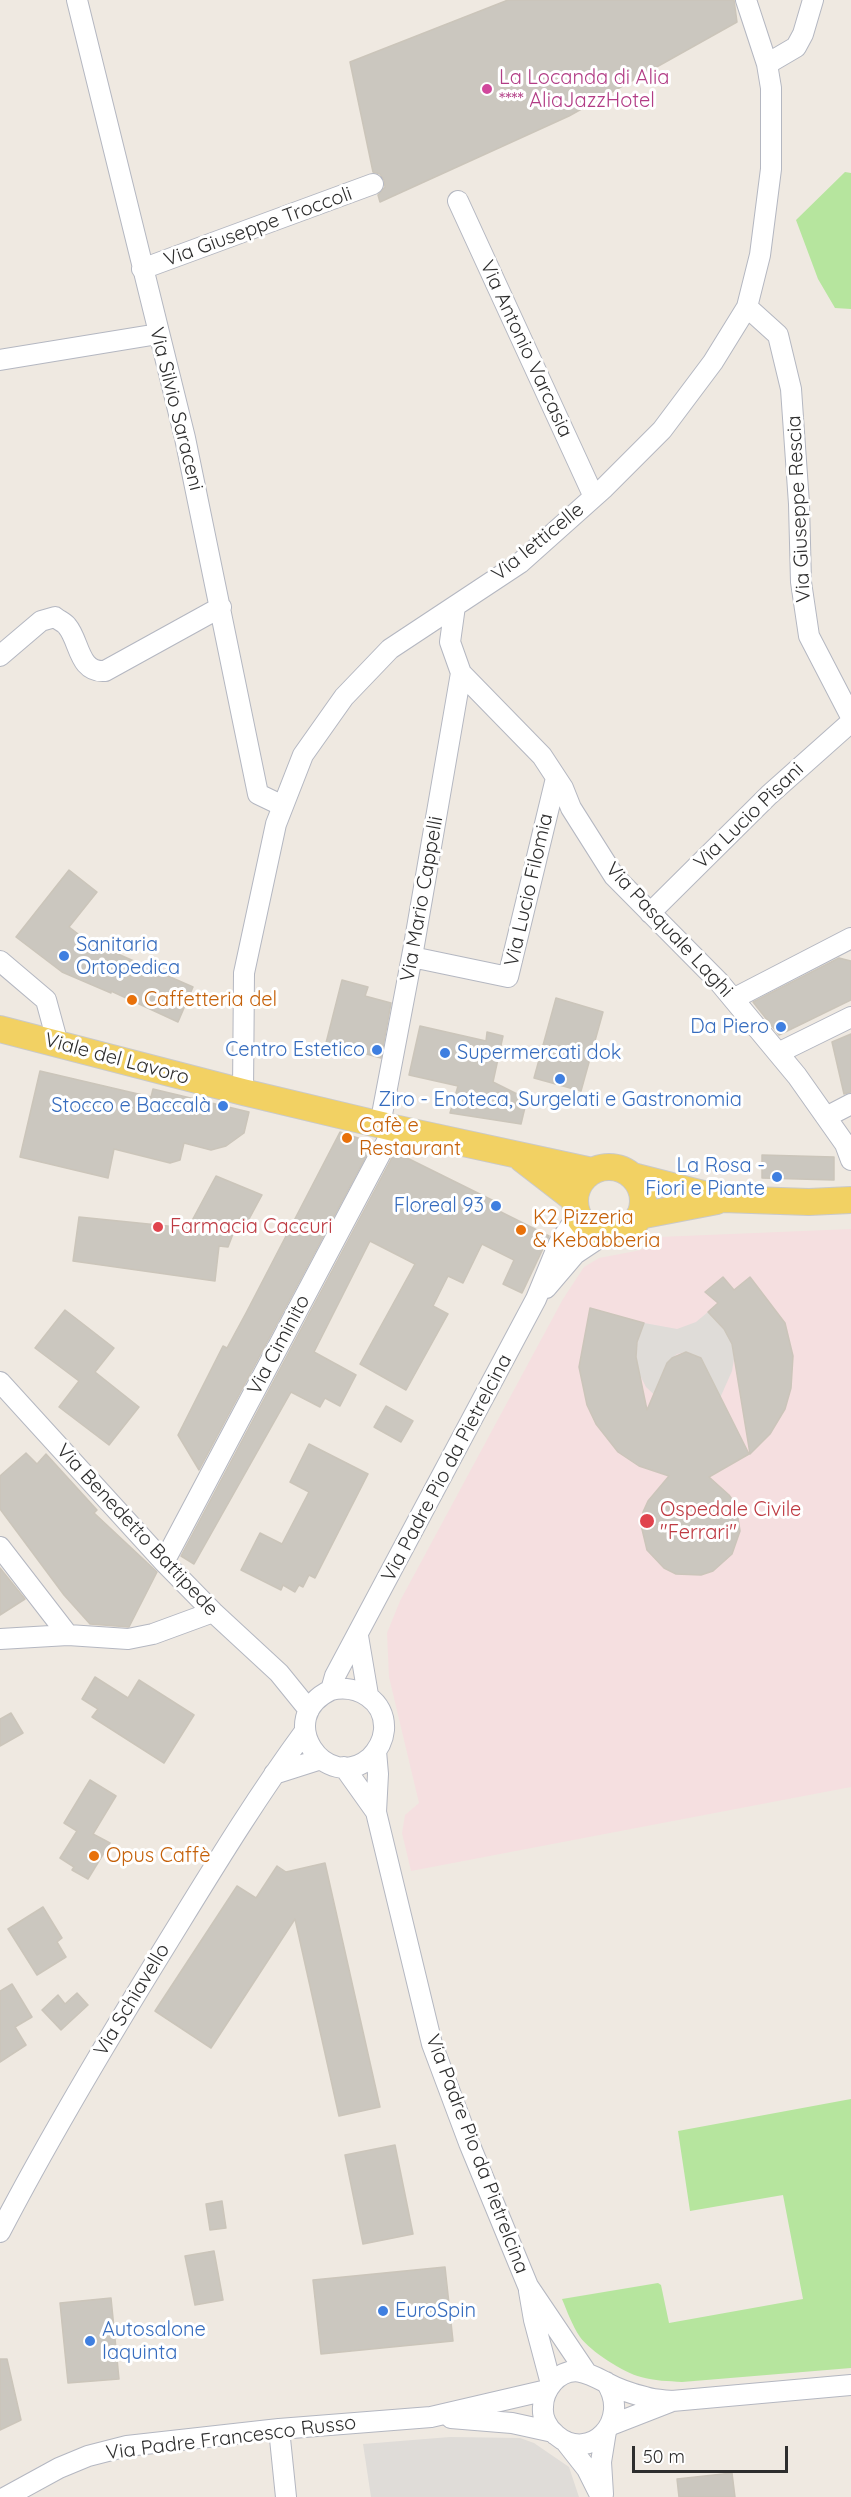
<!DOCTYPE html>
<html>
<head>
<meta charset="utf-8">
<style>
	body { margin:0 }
	#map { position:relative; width:851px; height:2497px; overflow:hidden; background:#efe9e1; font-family:Quicksand,sans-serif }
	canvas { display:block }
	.scale { position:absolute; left:632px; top:2446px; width:156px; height:27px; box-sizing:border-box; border:3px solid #2e2e2e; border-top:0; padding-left:8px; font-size:18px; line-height:21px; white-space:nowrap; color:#2e2e2e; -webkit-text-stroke:4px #fff; paint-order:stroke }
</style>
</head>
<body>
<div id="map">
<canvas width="851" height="2497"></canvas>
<div class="scale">50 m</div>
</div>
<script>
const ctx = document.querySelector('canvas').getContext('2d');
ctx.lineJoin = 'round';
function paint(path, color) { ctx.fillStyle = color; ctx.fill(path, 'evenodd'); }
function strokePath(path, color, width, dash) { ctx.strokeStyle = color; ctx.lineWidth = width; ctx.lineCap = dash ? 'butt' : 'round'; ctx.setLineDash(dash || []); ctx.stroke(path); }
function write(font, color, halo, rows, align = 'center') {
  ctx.font = font + ' Quicksand,sans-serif'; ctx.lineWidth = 6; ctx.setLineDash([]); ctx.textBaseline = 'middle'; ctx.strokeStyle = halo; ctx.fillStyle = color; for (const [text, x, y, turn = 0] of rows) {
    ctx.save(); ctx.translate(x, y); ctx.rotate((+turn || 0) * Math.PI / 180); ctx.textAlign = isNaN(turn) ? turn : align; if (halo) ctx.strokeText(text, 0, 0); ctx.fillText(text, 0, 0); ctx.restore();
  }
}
const medical = new Path2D(`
	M851 1229V1787L411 1871 402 1833 405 1815 419 1803 389 1677 387 1633 400 1601 563 1299 584 1267 599 1258 641 1250 659 1237Z`);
const green = new Path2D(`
	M845 172 851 173V309L835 308 818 279 796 220Z
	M851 2099V2368L682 2382C669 2381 654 2381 641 2377 624 2373 590 2351 580 2337 572 2325 567 2311 562 2299L658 2283 661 2285 669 2323 803 2299 783 2195 690 2211 678 2131Z`);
const plaza = new Path2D(`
	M708 1312 724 1329 732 1344 734 1359 732 1371 720 1398 706 1375 705 1365 701 1358 686 1352 677 1354 667 1363 664 1369 662 1402 646 1387 640 1375 636 1357 637 1342 644 1323 677 1329 696 1322Z
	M450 2437 520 2438 534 2443 569 2467 579 2497H371L363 2444Z`);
const building = new Path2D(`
	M508 0H734L737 22 569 116 380 202 378 195 385 187 384 180 380 174 373 172 350 62Z
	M69 870 97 892 69 927 86 940 193 987 178 1022 111 991V993L62 972 16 937Z
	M839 958 851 961V1000L779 1035 753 1002Z
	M342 980 368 987 365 996 391 1003 381 1058 326 1043Z
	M556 998 603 1012 581 1091 534 1078Z
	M420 1026 486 1041 487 1032 503 1036 493 1082 527 1099 521 1124 450 1113 458 1086 409 1075Z
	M851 1034V1092L844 1094 832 1042Z
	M40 1071 151 1097 153 1089 249 1112 244 1133 226 1146 211 1150 184 1143 180 1160 170 1163 114 1149 108 1178 20 1157Z
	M340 1132 373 1143 199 1470 178 1435 223 1346 227 1348 246 1313Z
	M395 1152 502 1205 499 1211 549 1236 522 1293 503 1284 514 1260 482 1244 463 1283 448 1276 433 1306 448 1314 406 1390 360 1364 415 1264 370 1241 314 1352 356 1375 340 1406 325 1398 320 1407 291 1392 194 1564 181 1556Z
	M762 1155 834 1157V1180L762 1178Z
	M216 1176 262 1195 248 1221 239 1218 228 1247 219 1246 215 1281 73 1261 79 1217 188 1228Z
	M723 1277 734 1290 750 1277 785 1323 793 1356 791 1388 785 1409 770 1434 750 1454 732 1344 724 1329 708 1312 718 1303 705 1292Z
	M590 1308 644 1323 637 1342 636 1357 647 1410 667 1363 672 1358 686 1352 701 1358 749 1454 709 1477 729 1495 736 1505 740 1531 732 1554 713 1571 701 1575 676 1574 664 1568 647 1550 641 1525 643 1512 648 1501 669 1476 639 1466 618 1452 596 1424 587 1405 579 1367Z
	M65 1310 114 1348 95 1372 139 1407 109 1445 59 1407 79 1381 35 1348Z
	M386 1406 413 1421 401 1442 374 1427Z
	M309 1444 368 1474 315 1578 309 1575 303 1587 299 1585 295 1592 283 1585 281 1590 241 1570 260 1533 282 1544 309 1492 290 1482Z
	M26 1453 37 1464 46 1454 97 1510 94 1513 157 1572 129 1627 90 1624 64 1595 0 1509V1476Z
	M0 1568 25 1599 0 1615Z
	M95 1677 128 1698 139 1680 194 1715 164 1763 92 1717 98 1709 82 1699Z
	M11 1713 23 1733 0 1746V1719Z
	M90 1780 116 1796 93 1834 110 1843 88 1879 72 1870 74 1867 60 1858 77 1831 64 1823Z
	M325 1863 380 2107 339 2116 295 1919 211 2048 155 2011 237 1886 256 1898 277 1866 286 1872Z
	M43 1907 62 1938 57 1942 66 1957 37 1975 8 1929Z
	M12 1984 32 2017 15 2027 26 2045 0 2062V1991Z
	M77 1993 88 2005 61 2030 42 2010 58 1995 65 2004Z
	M395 2145 413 2234 363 2244 345 2155Z
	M222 2201 226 2228 210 2230 206 2204Z
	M214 2251 223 2300 195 2305 185 2256Z
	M445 2267 453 2341 321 2354 313 2280Z
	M111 2298 119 2379 68 2383 60 2303Z
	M0 2359H7L21 2420 0 2430Z
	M732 2473 735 2497H679L677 2479Z`);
const minor = new Path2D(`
	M77 0 185 438 258 794 283 806
	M767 64 796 47 803 34 813 0
	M458 201 594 497
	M142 269 373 184
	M747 307 778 335 791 389 799 504 801 582 809 636 851 717
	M0 360 158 334
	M455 606 450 642 461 673 542 756 563 788 571 808 614 876 719 982 797 1076 845 1144 851 1160
	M0 656 41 621 55 617C58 620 64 622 67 626 80 641 78 673 105 671L221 607
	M650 913 769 795 851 722
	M412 957 508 977 556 778
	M0 961 46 1000 58 1044
	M733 999 851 938
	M778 1053 851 1017
	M243 1092 244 973 276 824 303 755 344 697 390 649 520 563 604 488 662 430 713 362 747 307 760 255 771 169V88L767 64 746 0
	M826 1117 851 1104
	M380 1125 413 951 461 673
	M546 1288 575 1254 605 1234
	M0 1382 164 1562 213 1612 279 1673 309 1710
	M0 1547 68 1635
	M164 1562 394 1128
	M358 1636 368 1695
	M0 1639 68 1635 128 1639 153 1634 213 1612
	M331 1690C357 1684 386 1700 384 1730 383 1741 378 1750 370 1758 326 1795 272 1718 331 1690L335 1676 536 1299 559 1243 578 1215
	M376 1751 378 1774 376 1812 432 2044 469 2143 528 2286 586 2372
	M344 1767 376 1812
	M274 1774 321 1759
	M0 2232C51 2134 108 2039 166 1945 211 1872 255 1799 305 1731
	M529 2291 534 2320 551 2384
	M606 2382C632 2420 590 2464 556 2435 547 2428 542 2417 543 2407 543 2397 547 2389 553 2382 571 2363 588 2373 607 2383 618 2389 633 2394 645 2397 654 2400 663 2400 672 2401L851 2385
	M451 2418 512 2423 553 2432
	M611 2425 670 2402
	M279 2429 286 2497
	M565 2441 587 2469 601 2497
	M603 2494 601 2462 606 2431
	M6 2497 59 2468 88 2456 127 2446 279 2429 431 2417 547 2390`);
const major = new Path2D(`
	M0 1029 243 1092 394 1128 592 1171
	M522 1159 575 1200
	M575 1201a34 34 0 1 1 68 0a34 34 0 1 1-68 0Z
	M633 1176 723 1199 809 1202 851 1200
	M639 1216 717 1201`);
const markers = [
	[487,89,6,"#d1479c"],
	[64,956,6,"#3f7fe0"],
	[132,1000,6,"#e8710a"],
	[781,1027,6,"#3f7fe0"],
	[377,1050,6,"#3f7fe0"],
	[445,1053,6,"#3f7fe0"],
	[560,1079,6,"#3f7fe0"],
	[223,1106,6,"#3f7fe0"],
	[347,1138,6,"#e8710a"],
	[777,1177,6,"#3f7fe0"],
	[496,1206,6,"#3f7fe0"],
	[158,1227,6,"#e0444e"],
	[521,1230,6,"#e8710a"],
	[647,1521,8,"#e0444e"],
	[94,1856,6,"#e8710a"],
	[383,2311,6,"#3f7fe0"],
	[90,2341,6,"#3f7fe0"]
];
const hotelNames = [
	["La Locanda di Alia",499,78],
	["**** AliaJazzHotel",499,101]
];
const streetNames = [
	["Via Giuseppe Troccoli",258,227,-20],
	["Via Antonio Varcasia",526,349,65],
	["Via Silvio Saraceni",176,409,76],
	["Via Giuseppe Rescia",799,509,-93],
	["Via Ietticelle",538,542,-39],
	["Via Lucio Pisani",749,816,-44],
	["Via Lucio Filomia",529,890,-77],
	["Via Mario Cappelli",422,899,-80],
	["Via Pasquale Laghi",669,930,47],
	["Viale del Lavoro",117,1059,15],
	["Via Ciminito",279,1345,-62],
	["Via Padre Pio da Pietrelcina",447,1468,-62],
	["Via Benedetto Battipede",137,1530,47],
	["Via Schiavello",132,2000,-59],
	["Via Padre Pio da Pietrelcina",477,2154,69],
	["Via Padre Francesco Russo",231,2438,-7]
];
const shopNames = [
	["Sanitaria",76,945,"left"],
	["Ortopedica",76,968,"left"],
	["Da Piero",769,1027],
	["Centro Estetico",365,1050],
	["Supermercati dok",457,1053,"left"],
	["Ziro - Enoteca, Surgelati e Gastronomia",560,1100,"center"],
	["Stocco e Baccalà",211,1106],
	["La Rosa -",765,1166],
	["Fiori e Piante",765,1189],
	["Floreal 93",484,1206],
	["EuroSpin",395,2311,"left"],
	["Autosalone",102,2330,"left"],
	["Iaquinta",102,2353,"left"]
];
const foodNames = [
	["Caffetteria del",144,1000],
	["Cafè e",359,1126],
	["Restaurant",359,1149],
	["K2 Pizzeria",533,1218],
	["& Kebabberia",533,1241],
	["Opus Caffè",106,1856]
];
const healthNames = [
	["Farmacia Caccuri",170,1227],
	["Ospedale Civile",660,1510],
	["\"Ferrari\"",660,1533]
];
paint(medical, '#f5dfe0');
paint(green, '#b6e59e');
paint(plaza, '#dfdcd8');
paint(building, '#cbc7bf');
strokePath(building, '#cbc5ba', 1.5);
strokePath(minor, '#b4b7c1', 22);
strokePath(major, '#c9c9c9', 28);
strokePath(minor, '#fff', 20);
strokePath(major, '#f2d163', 26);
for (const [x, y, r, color] of markers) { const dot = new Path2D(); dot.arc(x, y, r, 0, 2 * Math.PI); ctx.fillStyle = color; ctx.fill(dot); strokePath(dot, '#fff', 2); }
write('20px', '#b23c85', '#fff', hotelNames, 'left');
write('20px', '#2e2e2e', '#fff', streetNames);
write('20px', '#366cbe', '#fff', shopNames, 'right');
write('20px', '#c56008', '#fff', foodNames, 'left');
write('20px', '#be3a42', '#fff', healthNames, 'left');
</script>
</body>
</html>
